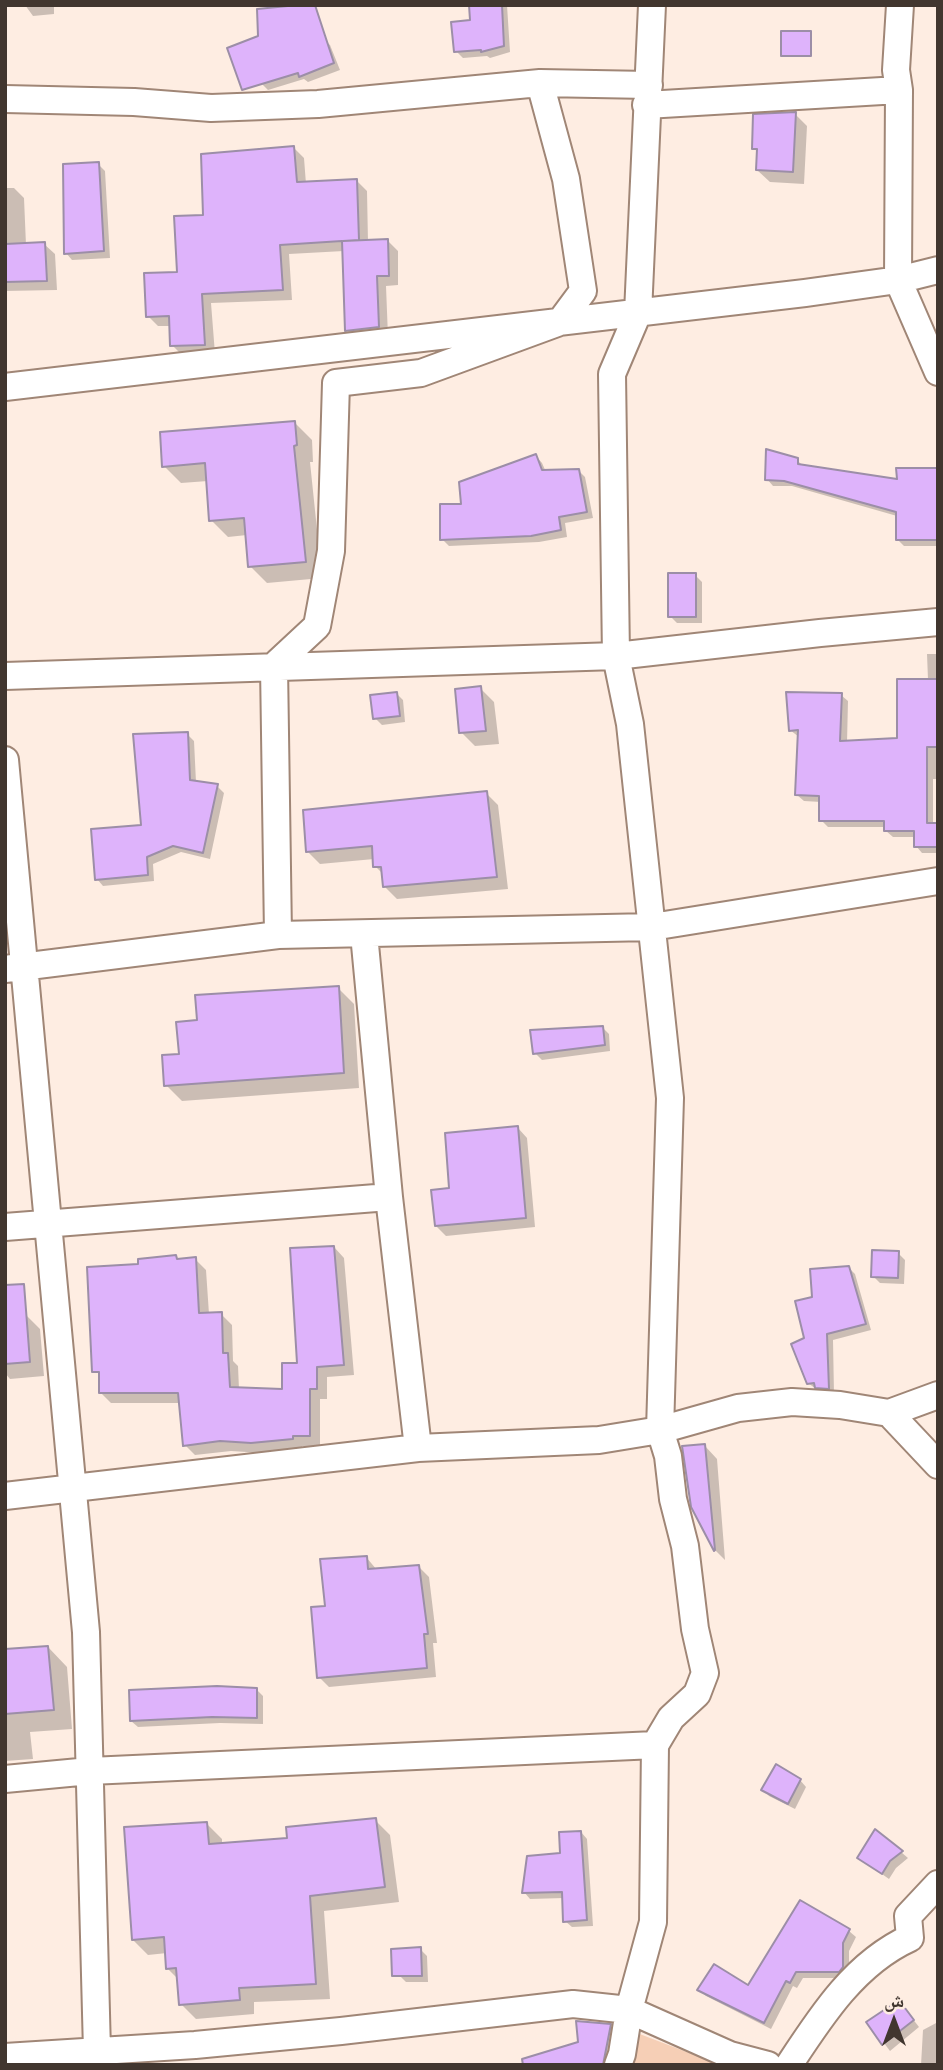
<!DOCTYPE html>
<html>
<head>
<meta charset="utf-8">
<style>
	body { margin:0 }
	#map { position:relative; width:943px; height:2070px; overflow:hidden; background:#feede2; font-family:Mulish,"Noto Naskh Arabic",sans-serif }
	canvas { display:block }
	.frame { position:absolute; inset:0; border:7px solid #41362f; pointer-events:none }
	.north { position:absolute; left:859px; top:1986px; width:70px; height:70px; -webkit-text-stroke:5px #feede2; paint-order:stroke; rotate:0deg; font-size:19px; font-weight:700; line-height:28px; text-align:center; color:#41362f }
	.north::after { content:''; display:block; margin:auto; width:24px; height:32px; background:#41362f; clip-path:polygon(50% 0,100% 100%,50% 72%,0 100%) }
</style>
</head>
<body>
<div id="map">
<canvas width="943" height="2070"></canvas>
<div class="frame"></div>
<div class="north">ش</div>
</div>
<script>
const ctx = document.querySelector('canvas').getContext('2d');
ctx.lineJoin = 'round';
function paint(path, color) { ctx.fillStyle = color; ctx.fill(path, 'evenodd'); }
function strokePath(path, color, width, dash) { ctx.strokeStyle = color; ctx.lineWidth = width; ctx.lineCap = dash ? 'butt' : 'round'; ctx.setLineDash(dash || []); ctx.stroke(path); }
const green = new Path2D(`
	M637 2033 721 2065H625Z`);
const shadow = new Path2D(`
	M25 5H54V14L33 16Z
	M471 5H507L510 52 490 58 487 56 463 58 456 51 472 22Z
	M323 39 330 45 340 70 308 82 304 79 268 90 262 84Z
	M795 114 807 126 804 184 770 182 757 170 758 153 754 148Z
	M294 148 304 158 306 184 357 181 367 191 368 242 388 241 398 251V285L386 286 388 337 357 341 347 330 344 251 289 254 292 300 211 303 215 354 182 355 172 345 171 326H158L148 316 179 274 205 217Z
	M98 164 105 171 110 258 72 260 66 253Z
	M5 188H14L24 198 26 245 44 244 55 254 57 290 5 291Z
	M295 423 312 440 313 462H310L322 578 267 583 250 566 247 535 228 537 211 520 208 481 181 483 164 466Z
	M536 456 542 463 546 472 578 470 585 477 593 518 565 523 567 537 539 542 449 546 442 539 463 506Z
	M797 460 804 467 899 481 938 469V546H904L897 539V516L792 486H773L767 479Z
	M695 575 702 582V623H677L670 616Z
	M927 654H938V779H933V824H938V853H922L916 846V837H893L886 831V827H828L821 820V802L804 801 797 795 799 737 790 730 841 695 848 701 847 743 898 740 928 680Z
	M480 688 494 702 499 744 475 746 461 732Z
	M396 693 403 700 405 722 382 725 375 718Z
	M187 734 194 741 196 782 217 786 224 793 210 859 181 852 153 864 154 881 103 886 97 879 143 827Z
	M486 793 498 805 508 889 397 899 385 887 384 875 375 866 374 859 320 864 308 852Z
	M338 988 354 1004 359 1088 182 1101 166 1085 199 1022Z
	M602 1027 609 1034 610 1051 542 1060 535 1053Z
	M518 1128 527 1138 535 1227 446 1236 436 1226 450 1190Z
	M334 1247 344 1258 354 1375 327 1377V1399H320V1446H302L303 1449 262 1453 231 1451 195 1455 185 1445 181 1403H111L100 1392V1375L97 1371 140 1266 176 1257 179 1260 195 1259 206 1270 209 1314H221L232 1325 233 1361 238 1366 239 1389 283 1390 299 1365Z
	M898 1253 905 1260 904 1284 880 1283 873 1276Z
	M849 1268 855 1274 871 1330 833 1340 834 1394H823L808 1383 814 1298Z
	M26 1315 40 1329 44 1376 10 1379 5 1373V1316Z
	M705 1446 717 1459 725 1560 715 1550 693 1506Z
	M366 1557 377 1570 419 1567 429 1577 437 1643H433L436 1677 329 1687 319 1677 327 1607Z
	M48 1647 67 1667 72 1729 30 1732 33 1759 5 1761V1651Z
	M256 1689 263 1696V1724L220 1723 138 1727 131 1721Z
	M800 1780 806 1787 795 1809 769 1796 763 1789Z
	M375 1820 390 1835 399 1902 324 1911 330 1999 254 2002V2014L196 2019 181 2004 179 1980 168 1969 167 1953 148 1955 133 1940 207 1824 222 1839V1845L289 1839Z
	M581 1832 587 1839 593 1926 572 1927 565 1921 564 1898 530 1899 524 1892Z
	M901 1852 908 1858 896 1868 889 1879 859 1858Z
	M800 1903 849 1931 856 1937 849 1951V1974L845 1978H803L797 1988 793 1986 771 2029 706 1996 700 1990 749 1988Z
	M420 1949 427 1956 428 1982H406L399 1975Z
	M905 2009 919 2027 890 2051 869 2023Z
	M938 2022V2065H921L923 2030Z
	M610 2026 617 2032 610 2065H591Z`);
const building = new Path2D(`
	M298 5H315L334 63 299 77 298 73 242 90 227 48 258 36 257 9Z
	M469 5H502L504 46 481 52V50L454 52 451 22 470 20Z
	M781 31H811V56H781Z
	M796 112 793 172 756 170 757 149H752L753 114Z
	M294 146 297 182 357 179 359 240 343 241 388 239 389 276H377L379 327 345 331 342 241 280 245 283 290 202 294 205 345 170 346 169 316 146 317 144 273 177 272 174 216 203 215 201 154Z
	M99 162 104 251 64 254 63 164Z
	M45 242 47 281 5 282V244Z
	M295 421 297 445 294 446 306 562 248 567 244 518 209 521 205 463 162 467 160 432Z
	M766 449 798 458V464L897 479 896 468H938V540H896V512L784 481 765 480Z
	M536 454 542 470 579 469 587 512 559 517 561 530 531 536 440 540V504H461L459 482Z
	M668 573H696V617H668Z
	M897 679H938V747H927V823H938V847H914V831H884V821H819V796L795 795 798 730 789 731 786 692 842 693 840 741 897 738Z
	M481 686 486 731 459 733 455 689Z
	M397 692 400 716 373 719 370 695Z
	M188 732 190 780 218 784 203 853 173 846 147 857 148 875 95 880 91 829 141 825 133 734Z
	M487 791 497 877 383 887 381 867H373L372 846 306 852 303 810Z
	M339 986 344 1073 164 1086 162 1055 179 1054 176 1022 197 1020 195 995Z
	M603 1026 605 1045 533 1054 530 1030Z
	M518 1126 526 1218 435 1226 431 1190 449 1188 445 1133Z
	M334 1246 344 1365 317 1367V1389H310V1436H293V1439L251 1443 220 1441 183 1446 178 1393H99V1372H92L87 1267 138 1264V1259L176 1255 177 1259 196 1257 199 1313 222 1312 223 1353H228L230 1387 282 1389V1363H297L290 1248Z
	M872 1250 899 1251 898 1278 871 1277Z
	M849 1266 866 1324 827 1334 829 1389 815 1388 814 1383 807 1384 791 1344 804 1338 795 1301 812 1297 810 1269Z
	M24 1284 30 1362 5 1364V1285Z
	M705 1444 715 1550 714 1551 691 1507 682 1446Z
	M367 1556 368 1569 419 1565 428 1634H424L427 1668 317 1678 311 1607 325 1606 320 1559Z
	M48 1646 54 1710 5 1714V1649Z
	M217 1686 257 1688V1718L212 1717 130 1721 129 1690Z
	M776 1764 801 1779 788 1804 761 1790Z
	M376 1818 385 1887 310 1896 316 1984 239 1988 240 2000 179 2005 176 1968 166 1969 164 1937 132 1940 124 1827 207 1822 209 1844 287 1838 286 1827Z
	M875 1829 903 1851 890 1861 882 1874 857 1858Z
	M581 1831 587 1920 563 1922 562 1892 522 1893 527 1856 560 1853 559 1832Z
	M800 1900 850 1929 843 1943V1967L839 1972H796L790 1983 786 1981 764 2023 697 1990 714 1964 748 1985Z
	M421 1947 422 1976H392L391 1949Z
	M899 2000 914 2020 882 2045 866 2022Z
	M576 2021 611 2024 603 2065H523L522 2059 578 2042Z`);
const street = new Path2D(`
	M900 5 896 70 899 90 898 280 938 372
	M540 83 649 85
	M5 99 134 102 211 108 318 104 540 83 566 179 583 291 560 322 421 373 336 383 331 551 317 626 274 666 278 935
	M646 105 899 90
	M5 387 805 293 898 280 938 270
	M5 676 616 656 820 633 938 622
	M5 760 86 1632 97 2051 94 2065
	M364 934 389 1197 418 1448
	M5 969 278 935 652 927 938 881
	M5 1227 389 1197
	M889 1413 938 1465
	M5 1496 418 1448 599 1440 660 1430 738 1408 792 1402 840 1405 889 1413 938 1395
	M5 1779 90 1771 655 1745
	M5 2057 195 2045 341 2031 573 2004 629 2010 730 2055 768 2065
	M618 2065 622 2054 629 2010 653 1922 655 1745 671 1718 697 1694 705 1673 695 1629 685 1546 673 1499 668 1456 660 1430 670 1098 630 724 616 656 612 374 638 313 652 5
	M789 2065C821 2016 855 1963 910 1938L908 1916 938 1884`);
paint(green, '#f6cfb6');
paint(shadow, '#0003');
paint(building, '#deb3fb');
strokePath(building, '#9c8ea7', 2);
strokePath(street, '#a08676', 30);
strokePath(street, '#fff', 26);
</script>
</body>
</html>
